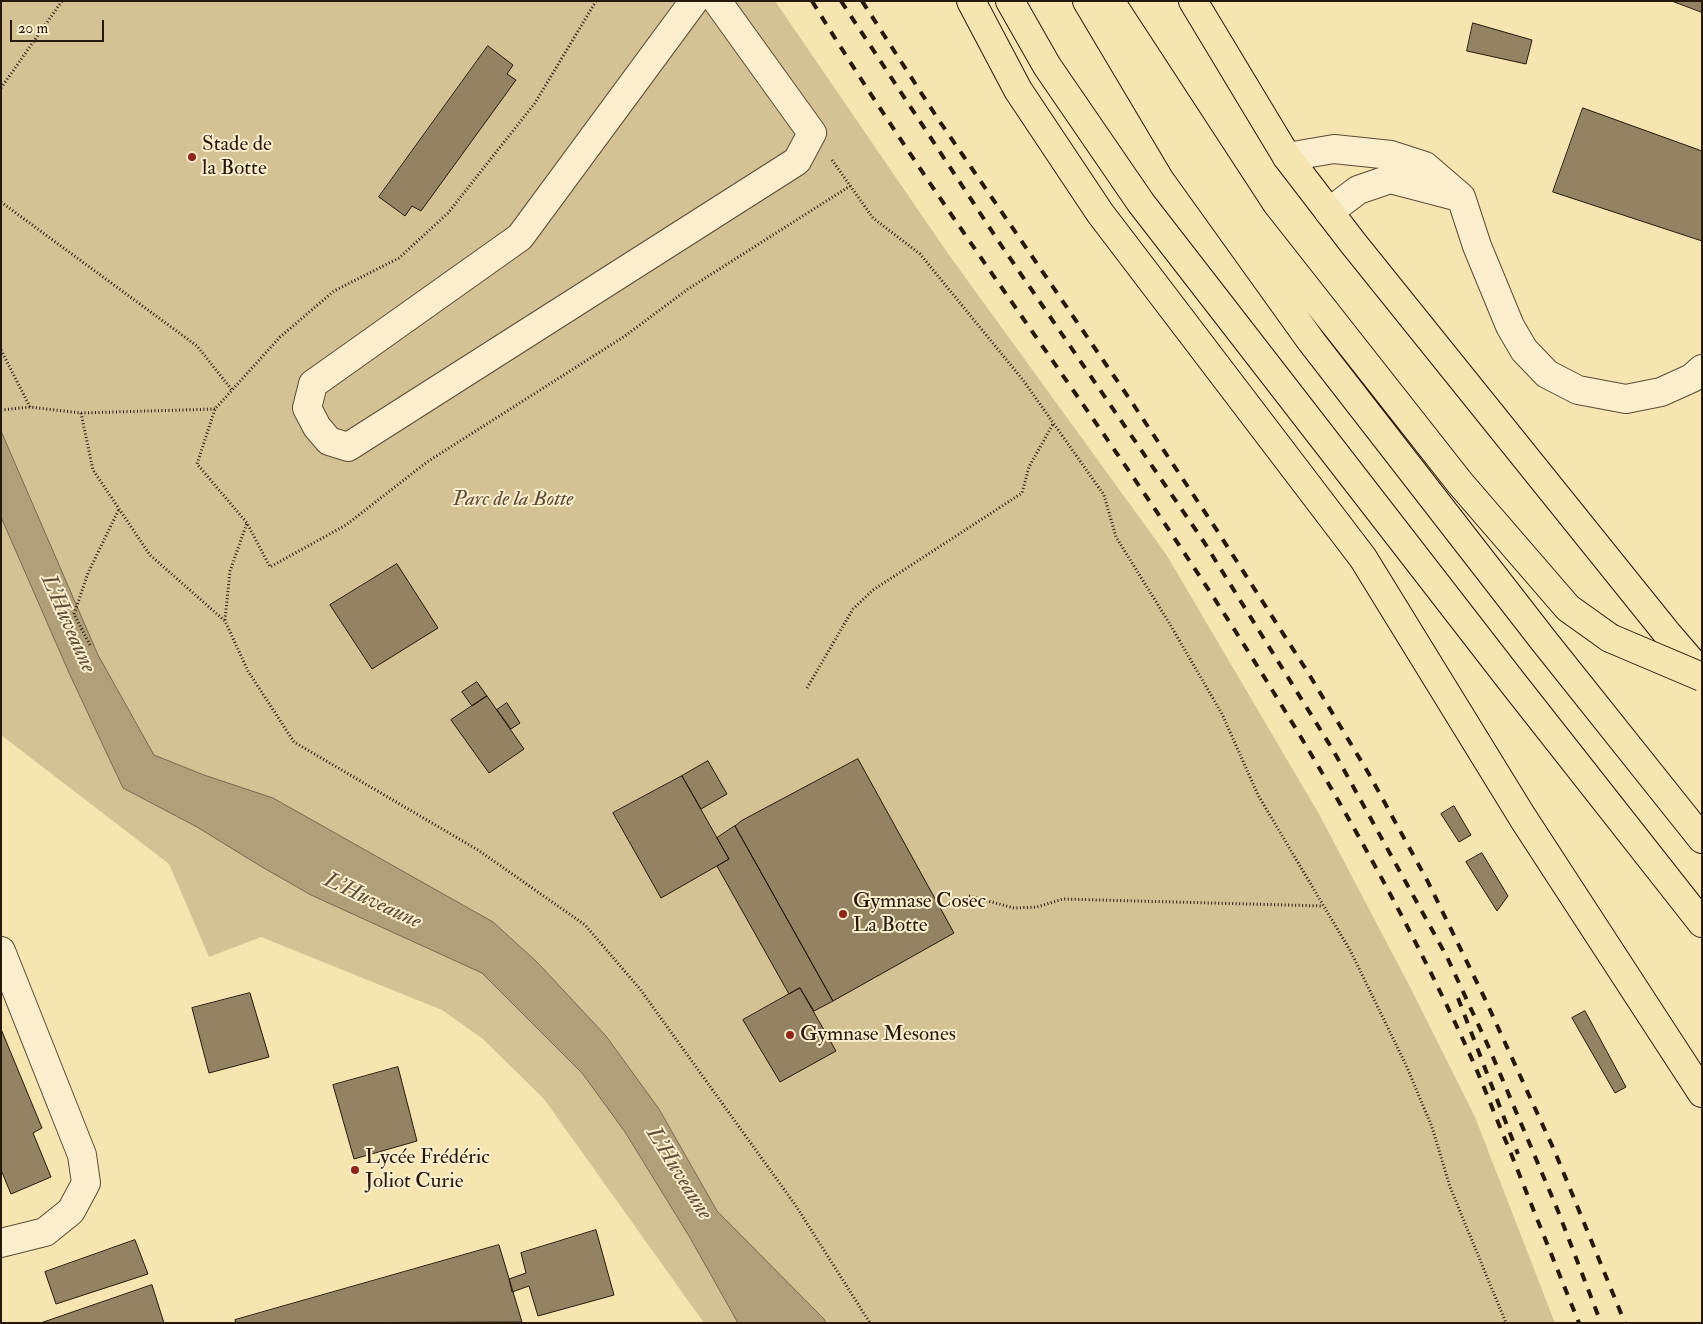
<!DOCTYPE html>
<html>
<head>
<meta charset="utf-8">
<style>
	body { margin:0 }
	#map { position:relative; width:1703px; height:1324px; overflow:hidden; background:#f7e5b1; font-family:"IM FELL Double Pica",serif }
	canvas { display:block }
	.frame { position:absolute; inset:0; border:2px solid #27180d; pointer-events:none }
	.scale { position:absolute; left:10px; top:20px; width:94px; height:22px; box-sizing:border-box; border:2px solid #27180d; border-top:0; padding-left:6px; font-size:15px; line-height:18px; white-space:nowrap; color:#27180d; -webkit-text-stroke:4px #faeecc; paint-order:stroke }
</style>
</head>
<body>
<div id="map">
<canvas width="1703" height="1324"></canvas>
<div class="frame"></div>
<div class="scale">20 m</div>
</div>
<script>
const ctx = document.querySelector('canvas').getContext('2d');
ctx.lineJoin = 'round';
function paint(path, color) { ctx.fillStyle = color; ctx.fill(path, 'evenodd'); }
function strokePath(path, color, width, dash) { ctx.strokeStyle = color; ctx.lineWidth = width; ctx.lineCap = dash ? 'butt' : 'round'; ctx.setLineDash(dash || []); ctx.stroke(path); }
function write(font, color, halo, rows, align = 'center') {
  ctx.font = font + ' "IM FELL Double Pica",serif'; ctx.lineWidth = 4; ctx.setLineDash([]); ctx.textBaseline = 'middle'; ctx.strokeStyle = halo; ctx.fillStyle = color; for (const [text, x, y, turn = 0] of rows) {
    ctx.save(); ctx.translate(x, y); ctx.rotate((+turn || 0) * Math.PI / 180); ctx.textAlign = isNaN(turn) ? turn : align; if (halo) ctx.strokeText(text, 0, 0); ctx.fillText(text, 0, 0); ctx.restore();
  }
}
const green = new Path2D(`
	M1 1H775L949 255 1166 554 1319 814 1409 985 1475 1117 1555 1323H704L544 1099 483 1039 442 1010 261 937 209 957 169 864 1 735Z`);
const water = new Path2D(`
	M1 431 98 655 154 755 204 775 273 798 493 922 537 962 606 1036 659 1109 717 1211 824 1319 826 1323H738L689 1236 625 1132 582 1073 482 973 311 895 262 867 197 827 123 788 70 675 1 517Z`);
const building = new Path2D(`
	M1672 1H1702V12Z
	M1473 23 1532 40 1526 64 1467 51Z
	M488 46 513 65 507 74 516 80 421 211 412 206 405 216 379 197Z
	M1583 108 1702 151V241L1553 192Z
	M397 564 438 628 372 669 330 605Z
	M477 682 487 696 472 706 462 692Z
	M487 696 524 749 489 773 451 720Z
	M507 703 520 723 511 729 497 710Z
	M858 759 954 933 833 1001 735 826 741 821Z
	M708 761 727 794 701 809 682 776Z
	M682 776 729 859 661 898 613 813Z
	M1454 806 1471 835 1459 842 1441 814Z
	M735 826 833 1001 814 1011 800 988 789 994 717 866 729 859 717 838Z
	M1482 853 1508 896 1497 911 1466 862Z
	M800 988 836 1051 780 1082 743 1020Z
	M250 993 269 1057 209 1073 192 1008Z
	M1585 1011 1626 1087 1615 1093 1572 1018Z
	M1 1029 42 1128 33 1133 51 1177 11 1194 1 1170Z
	M398 1067 417 1141 354 1159 333 1085Z
	M596 1230 614 1295 538 1316 529 1286 512 1292 509 1279 526 1273 521 1253Z
	M135 1240 148 1274 56 1304 45 1272Z
	M499 1245 522 1322 236 1323 235 1320Z
	M152 1285 164 1323H41Z`);
const path = new Path2D(`
	M596 1 535 103 448 213 399 258 334 291 280 337 215 409 197 464 247 523 270 567 346 525 427 462 625 336 688 289 850 186
	M1 88 62 1
	M832 160 873 218 920 254 1023 380 1104 495 1116 537 1168 621 1222 714 1258 795 1351 952 1406 1065 1432 1127 1450 1187 1506 1323
	M1 202 197 346 232 390
	M1 350 30 407
	M1 410 30 407 81 413 215 409
	M81 413 93 470 150 555 225 621 248 671 294 742 478 850 585 925 640 989 796 1206 870 1323
	M225 620 230 571 247 523
	M90 645 74 614 88 573 119 509
	M807 688 853 609 873 590 1022 493 1029 467 1053 424
	M969 896 1014 908 1037 907 1063 899 1323 906`);
const minor = new Path2D(`
	M694 1 520 237 313 384 307 408 317 427 329 441 348 447 797 161 812 133 717 1
	M1287 157 1334 149 1391 155 1425 166 1461 197 1477 246 1510 326 1524 350 1547 374 1578 390 1626 399 1661 392 1692 378 1702 369
	M1329 212 1358 190 1390 179 1455 196
	M1 951 82 1155 86 1183 71 1211 45 1232 1 1243`);
const major = new Path2D(`
	M1193 1 1287 157 1353 243 1666 632 1702 674`);
const highway = new Path2D(`
	M971 1 1018 90 1100 213 1363 558 1523 818 1702 1093
	M1010 1 1047 66 1141 203 1513 683 1702 923
	M1087 1 1184 164 1311 341 1544 641 1702 839
	M1110 1 1253 220 1460 483 1568 608 1610 638`);
const rail = new Path2D(`
	M812 1C957 238 1129 456 1274 693 1348 813 1417 937 1475 1066 1487 1094 1498 1123 1510 1151 1533 1209 1556 1266 1579 1323
	M841 1 1001 245 1204 542 1333 750 1447 957 1490 1050 1558 1211 1601 1323
	M862 1 938 119 1131 401 1218 532 1307 671 1369 774 1428 882 1485 999 1555 1152 1625 1323
	M1458 998 1518 1154`);
const highwayBridge = new Path2D(`
	M1610 638 1702 677`);
const markers = [
	[192,157,5,"#8f2418"],
	[843,914,5,"#8f2418"],
	[790,1035,5,"#8f2418"],
	[355,1170,5,"#8f2418"]
];
const poiNames = [
	["Stade de",202,145],
	["la Botte",202,169],
	["Gymnase Cosec",853,902],
	["La Botte",853,926],
	["Gymnase Mesones",800,1035],
	["Lycée Frédéric",365,1158],
	["Joliot Curie",365,1182]
];
const parkNames = [
	["Parc de la Botte",513,500]
];
const waterNames = [
	["L'Huveaune",67,624,66],
	["L'Huveaune",372,902,25],
	["L'Huveaune",678,1174,58]
];
paint(green, '#d4c295');
paint(water, '#b09f79');
strokePath(water, '#79694e', 1);
paint(building, '#938362');
strokePath(building, '#27180d', 1);
strokePath(minor, '#5b4b36', 30);
strokePath(major, '#27180d', 30);
strokePath(highway, '#27180d', 30);
strokePath(path, '#27180d', 3, [1, 2.5]);
strokePath(minor, '#faeecc', 28);
strokePath(major, '#f7e5b1', 28);
strokePath(highway, '#f7e5b1', 28);
strokePath(rail, '#27180d', 4, [9, 9]);
strokePath(highwayBridge, '#27180d', 30, []);
strokePath(highwayBridge, '#f7e5b1', 28);
for (const [x, y, r, color] of markers) { const dot = new Path2D(); dot.arc(x, y, r, 0, 2 * Math.PI); ctx.fillStyle = color; ctx.fill(dot); strokePath(dot, '#faeecc', 2); }
write('21px', '#27180d', '#faeecc', poiNames, 'left');
write('italic 21px', '#5b4b36', '#faeecc', parkNames);
write('italic 22px', '#5e4e38', '#faeecc', waterNames);
</script>
</body>
</html>
